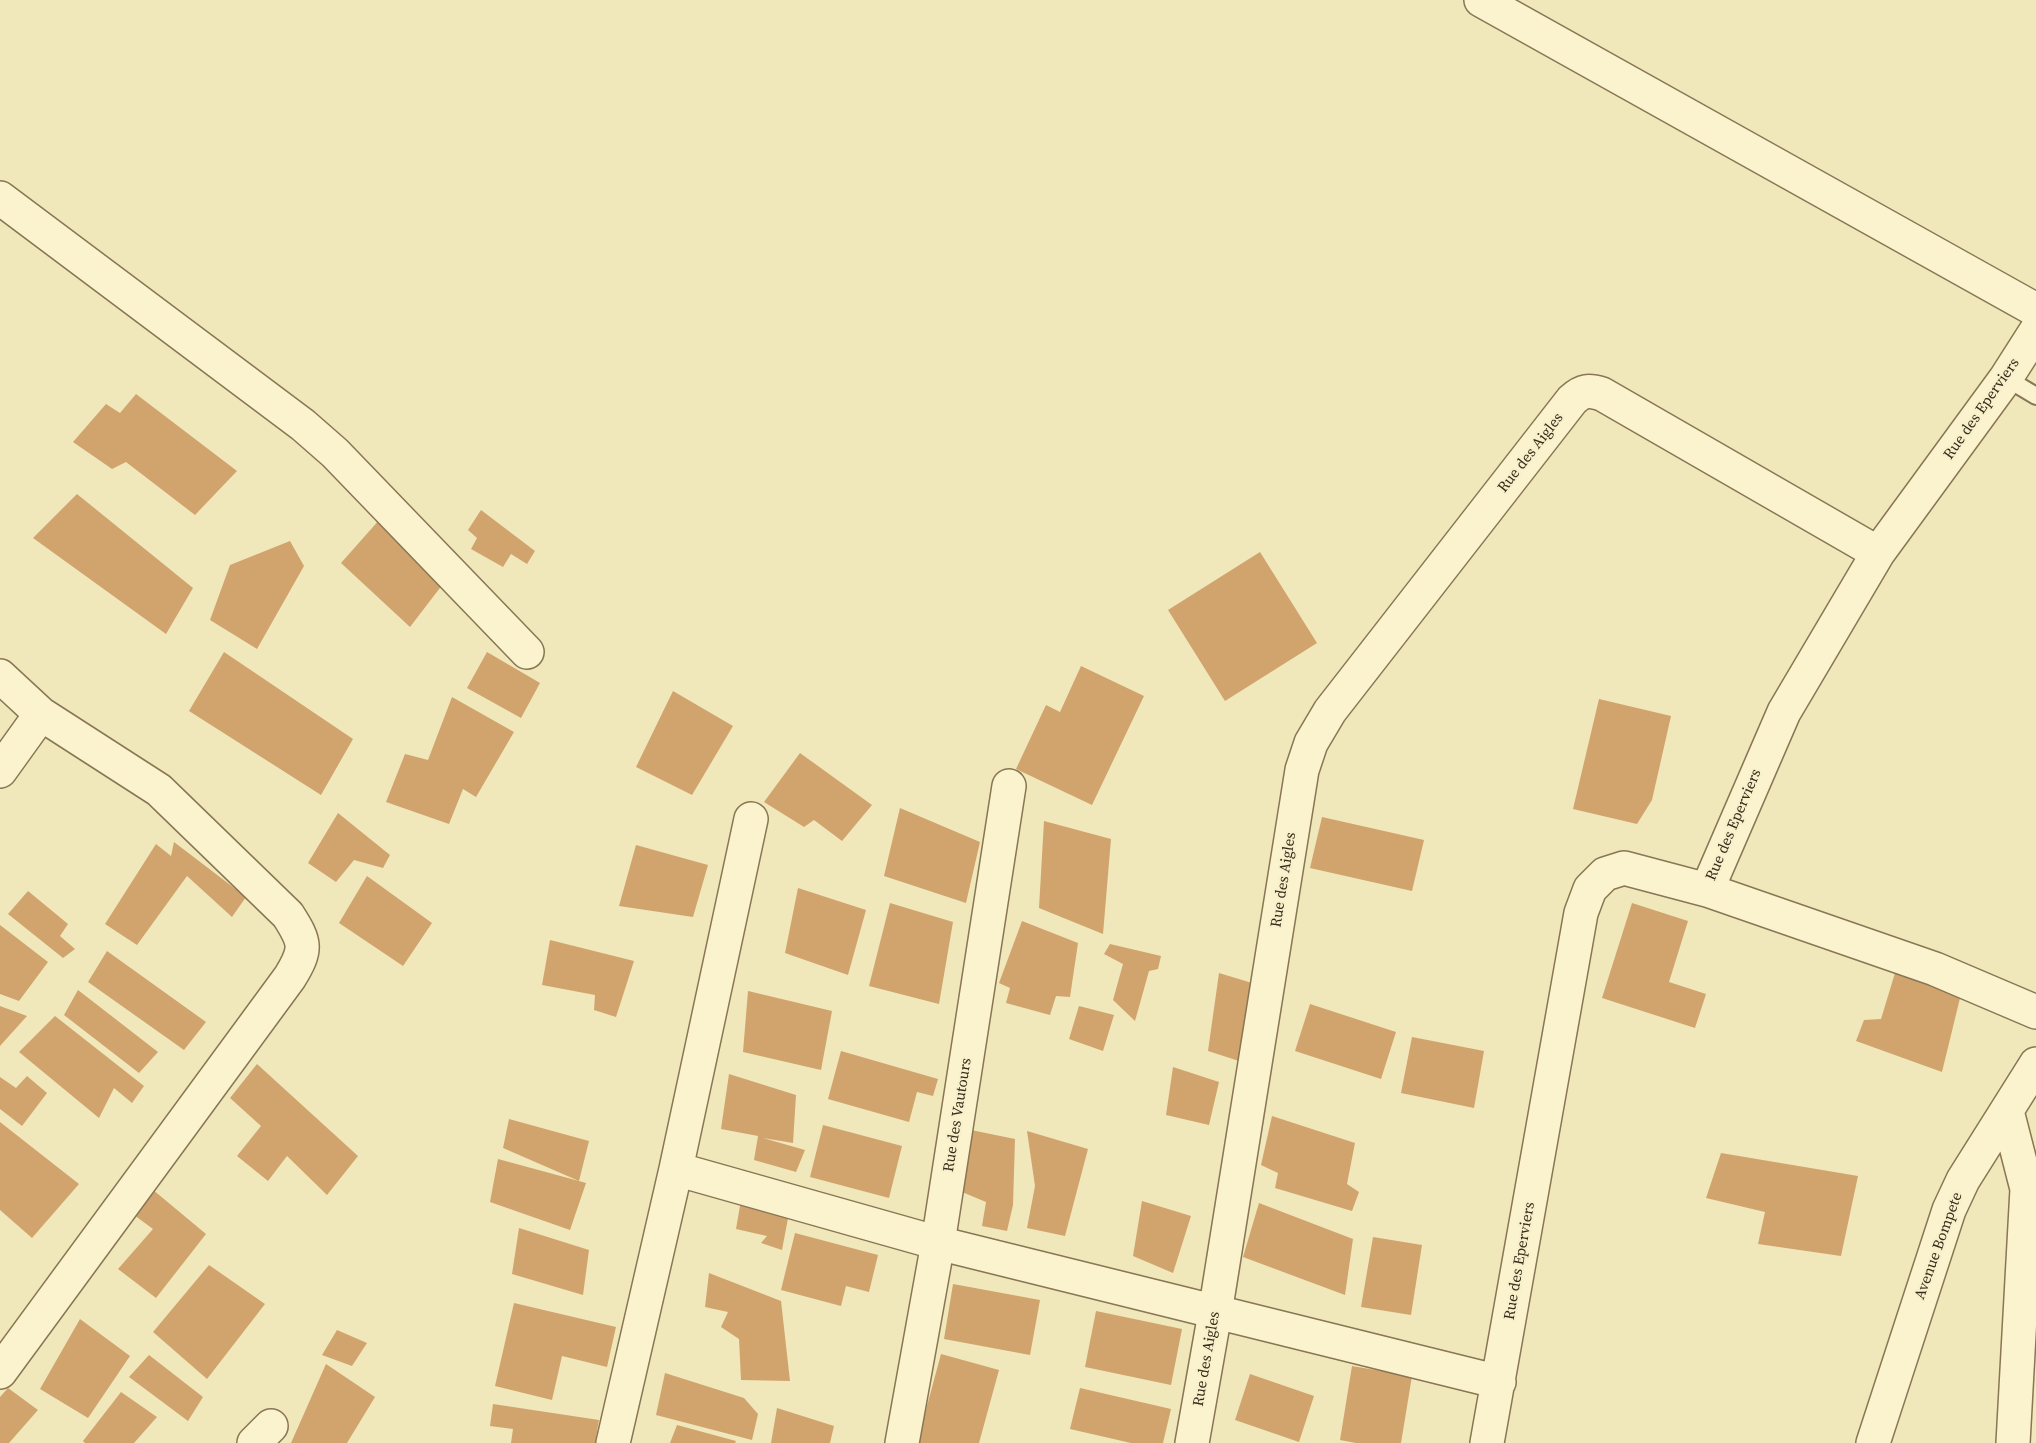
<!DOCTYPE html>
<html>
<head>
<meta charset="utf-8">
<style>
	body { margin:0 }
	canvas { display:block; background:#f0e7ba }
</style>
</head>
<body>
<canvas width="2036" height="1443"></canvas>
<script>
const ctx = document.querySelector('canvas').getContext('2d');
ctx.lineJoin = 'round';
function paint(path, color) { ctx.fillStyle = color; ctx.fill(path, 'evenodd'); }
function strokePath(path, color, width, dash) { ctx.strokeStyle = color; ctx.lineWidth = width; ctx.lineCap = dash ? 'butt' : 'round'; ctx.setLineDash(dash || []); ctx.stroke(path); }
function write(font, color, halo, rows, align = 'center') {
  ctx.font = font + ' "Source Serif 4",serif'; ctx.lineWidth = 4.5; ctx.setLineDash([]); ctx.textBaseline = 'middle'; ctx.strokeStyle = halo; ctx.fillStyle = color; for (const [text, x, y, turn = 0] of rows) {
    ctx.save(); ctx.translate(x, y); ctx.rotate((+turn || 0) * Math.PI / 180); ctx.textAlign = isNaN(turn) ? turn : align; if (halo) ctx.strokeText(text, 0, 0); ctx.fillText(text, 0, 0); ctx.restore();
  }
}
const building = new Path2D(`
	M136 394 237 471 195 515 126 462 112 469 73 442 106 404 120 413Z
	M77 494 193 588 166 634 33 538Z
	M481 510 535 551 527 564 511 554 503 567 471 549 477 538 468 530Z
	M380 519 446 580 410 627 341 563Z
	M290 541 304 566 257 649 210 620 230 565Z
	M1260 552 1317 643 1225 701 1168 610Z
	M224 652 353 739 321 795 189 711Z
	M487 652 540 683 521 718 467 688Z
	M1081 666 1144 696 1092 805 1016 769 1046 705 1060 712Z
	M673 691 733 726 692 795 636 767Z
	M452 697 514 732 476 797 463 789 449 824 386 802 405 754 428 760Z
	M1599 699 1671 716 1652 800 1637 824 1573 809Z
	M800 753 872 805 842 841 814 820 804 827 764 802Z
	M900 808 980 842 966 903 884 876Z
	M338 813 390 855 383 868 354 860 336 882 308 863Z
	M1322 817 1424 840 1412 891 1310 868Z
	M1044 821 1111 839 1103 934 1039 908Z
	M174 842 246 897 232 917 187 876 137 945 105 924 156 844 171 856Z
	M636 845 708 865 693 917 619 906Z
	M367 876 432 923 403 966 339 923Z
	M798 888 866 910 848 975 785 953Z
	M28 891 68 924 60 936 75 949 63 958 8 914Z
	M890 903 953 922 939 1004 869 986Z
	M1632 903 1688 921 1669 982 1706 994 1695 1028 1602 998Z
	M1022 921 1078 943 1070 997 1056 996 1050 1015 1006 1003 1010 988 999 983Z
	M0 925 48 962 19 1001 0 994Z
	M550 940 634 961 616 1017 594 1010 595 995 542 985Z
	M1110 944 1161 956 1158 969 1149 971 1135 1021 1113 1000 1123 964 1104 954Z
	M107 951 206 1022 184 1050 88 982Z
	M1219 973 1252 983 1239 1061 1208 1051Z
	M1895 973 1961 994 1942 1072 1856 1041 1864 1020 1881 1019Z
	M78 990 158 1052 139 1073 64 1015Z
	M748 991 832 1011 821 1070 743 1052Z
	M1310 1004 1396 1032 1381 1079 1295 1051Z
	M0 1006 27 1016 0 1046Z
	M1079 1006 1114 1015 1103 1051 1069 1039Z
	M55 1016 144 1086 132 1103 114 1088 99 1118 19 1052Z
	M1412 1037 1484 1051 1474 1108 1401 1093Z
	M841 1051 938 1079 933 1096 917 1092 909 1122 828 1099Z
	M257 1064 358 1156 327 1195 287 1156 268 1181 237 1156 261 1126 230 1098Z
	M1173 1067 1219 1082 1209 1125 1166 1115Z
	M729 1074 796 1095 793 1143 763 1138 805 1150 796 1172 754 1160 758 1136 721 1129Z
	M27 1076 47 1093 22 1126 0 1109V1077L16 1088Z
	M1272 1116 1355 1143 1347 1184 1359 1192 1352 1211 1275 1188 1278 1173 1261 1165Z
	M509 1119 589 1141 579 1181 586 1183 570 1230 490 1202 498 1159 579 1181 503 1148Z
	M0 1122 79 1184 32 1238 0 1210Z
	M823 1125 902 1146 889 1198 810 1177Z
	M971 1130 1015 1139 1013 1205 1007 1231 982 1226 986 1202 962 1192Z
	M1027 1131 1088 1149 1065 1236 1027 1228 1035 1186Z
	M1721 1153 1858 1176 1841 1256 1758 1244 1765 1212 1706 1198Z
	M152 1189 206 1234 156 1298 118 1269 153 1229 130 1212Z
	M741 1200 789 1213 782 1250 761 1243 767 1236 736 1229Z
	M1142 1201 1191 1216 1173 1273 1133 1256Z
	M1259 1203 1353 1239 1345 1295 1243 1257Z
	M519 1228 589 1250 583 1295 512 1274Z
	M795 1233 878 1255 869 1292 846 1286 841 1306 781 1290Z
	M1373 1237 1422 1245 1411 1315 1361 1307Z
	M209 1265 265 1304 207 1379 153 1332Z
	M709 1273 781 1301 790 1381 741 1380 739 1339 721 1327 728 1312 705 1307Z
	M953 1284 1040 1300 1030 1355 944 1339Z
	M514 1303 616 1327 607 1367 562 1356 552 1400 495 1386Z
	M1096 1311 1182 1329 1171 1385 1085 1367Z
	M80 1319 130 1356 88 1418 40 1389Z
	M337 1330 367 1343 352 1366 322 1355Z
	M941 1354 999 1370 979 1443H917Z
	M149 1355 203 1397 188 1421 129 1377Z
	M326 1364 375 1397 347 1443H291Z
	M1352 1366 1412 1376 1401 1443H1356L1340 1440Z
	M665 1373 744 1398 758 1414 752 1440 656 1415Z
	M1250 1374 1314 1396 1299 1442 1235 1420Z
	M8 1388 38 1410 9 1443H0V1397Z
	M1080 1388 1171 1409 1163 1443H1131L1070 1429Z
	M121 1392 157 1417 134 1443H85L83 1441Z
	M493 1404 599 1420 595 1443H511L513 1429 490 1426Z
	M777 1408 834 1426 830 1443H771Z
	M677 1425 736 1441 735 1443H670Z`);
const service = new Path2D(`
	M2006 378 2036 396`);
const minor = new Path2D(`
	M1481 0 2036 310
	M0 198 303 425 335 453 527 652
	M0 676 41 714 159 790 288 915C306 943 307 949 290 977L0 1372
	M0 771 41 714
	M1707 890 1935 969 2036 1012
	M2007 1111 2027 1189 2013 1443
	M676 1169 938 1243 1499 1382
	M254 1443 271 1426
	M613 1443 676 1169 751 819
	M902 1443 938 1243 1009 786
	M1192 1443 1215 1313 1302 770 1311 743 1330 711 1572 400C1583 390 1589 390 1602 394L1878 553
	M1487 1443 1581 913 1590 889 1605 874 1624 868 1707 890 1784 712 1878 553 2006 378 2036 331
	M1873 1443 1949 1210 1963 1180 2036 1064`);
const streetNames = [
	["Rue des Eperviers",1982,409,-55],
	["Rue des Aigles",1531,453,-52],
	["Rue des Eperviers",1734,825,-67],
	["Rue des Aigles",1284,880,-81],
	["Rue des Vautours",958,1115,-81],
	["Avenue Bompete",1939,1246,-70],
	["Rue des Eperviers",1520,1261,-80],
	["Rue des Aigles",1207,1359,-80]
];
paint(building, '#d1a46e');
strokePath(service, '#887654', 20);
strokePath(minor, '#887654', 36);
strokePath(service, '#fbf3ce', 16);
strokePath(minor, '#fbf3ce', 33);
write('15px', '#362b1a', '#f7f0ca', streetNames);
</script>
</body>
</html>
